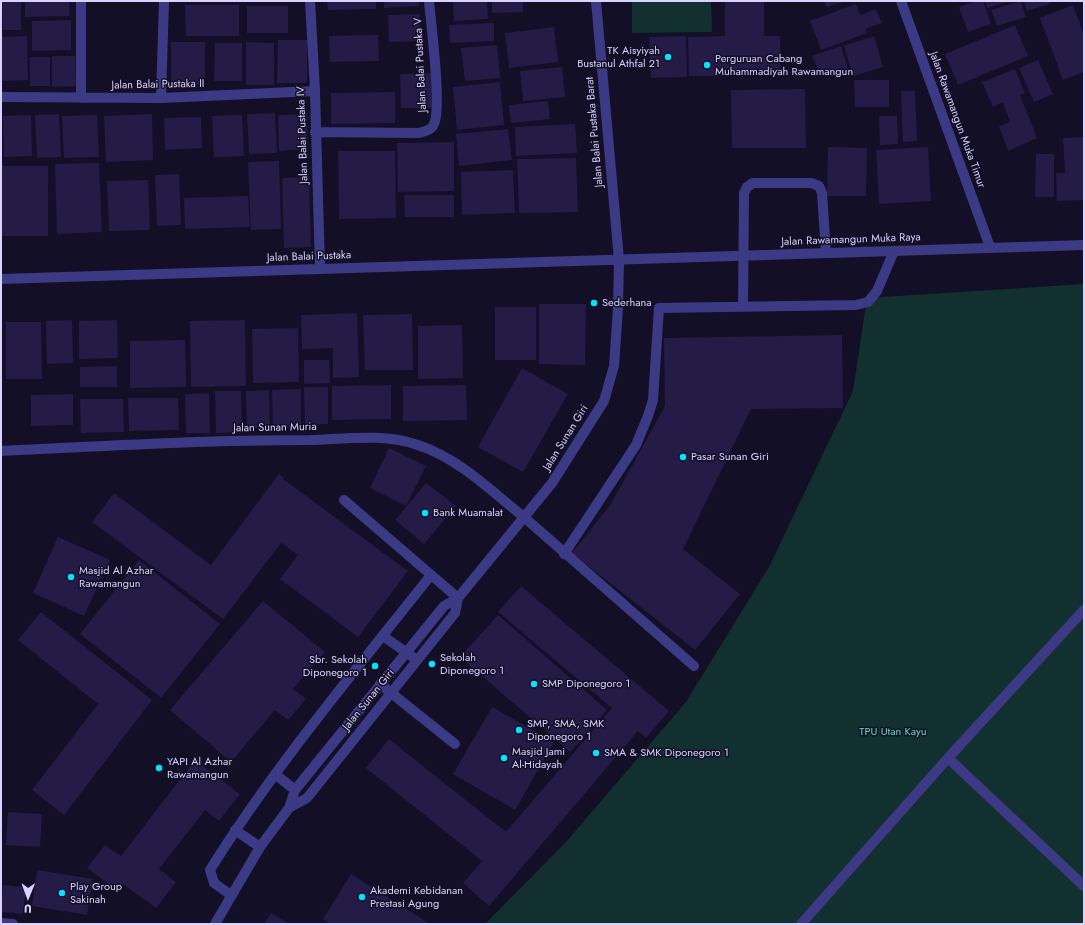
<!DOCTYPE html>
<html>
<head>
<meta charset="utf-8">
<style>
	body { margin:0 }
	#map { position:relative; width:1085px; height:925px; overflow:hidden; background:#130f26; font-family:Jost,sans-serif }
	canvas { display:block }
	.frame { position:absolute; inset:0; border:2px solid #d9d4ff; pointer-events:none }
	.north { position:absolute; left:8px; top:877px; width:40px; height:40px; -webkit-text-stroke:3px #130f26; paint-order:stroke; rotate:181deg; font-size:11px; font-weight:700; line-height:16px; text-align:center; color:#d9d4ff }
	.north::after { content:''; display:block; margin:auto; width:14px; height:18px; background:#d9d4ff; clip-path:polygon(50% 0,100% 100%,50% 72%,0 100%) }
</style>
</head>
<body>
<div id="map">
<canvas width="1085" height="925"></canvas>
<div class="frame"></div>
<div class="north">U</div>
</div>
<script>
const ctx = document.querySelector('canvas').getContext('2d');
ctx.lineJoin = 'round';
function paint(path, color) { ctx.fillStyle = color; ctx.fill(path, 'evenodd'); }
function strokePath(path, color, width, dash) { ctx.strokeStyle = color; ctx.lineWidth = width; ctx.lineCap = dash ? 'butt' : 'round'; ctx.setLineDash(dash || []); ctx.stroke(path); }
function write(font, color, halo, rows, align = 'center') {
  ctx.font = font + ' Jost,sans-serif'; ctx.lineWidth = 3; ctx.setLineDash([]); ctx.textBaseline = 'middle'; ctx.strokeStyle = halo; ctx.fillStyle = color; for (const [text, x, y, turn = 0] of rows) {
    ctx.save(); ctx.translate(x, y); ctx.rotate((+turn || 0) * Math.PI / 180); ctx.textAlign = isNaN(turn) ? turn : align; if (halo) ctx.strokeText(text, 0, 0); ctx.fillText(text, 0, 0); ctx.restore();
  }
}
const green = new Path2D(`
	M632 1H711L712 32 632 33Z
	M1084 284V924H485L566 842 686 702 769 567 853 391 867 298Z`);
const building = new Path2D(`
	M2 1H21V30H3Z
	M25 1H69L70 16 25 17Z
	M327 1H376V9L328 10Z
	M384 1H419V6L384 8Z
	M453 1H487L488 19 454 21Z
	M492 1H523V12L492 13Z
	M725 1H764V36H780L781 76H689L688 37 725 36Z
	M825 1H846L826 7Z
	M976 1H983L991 24 968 32 959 7Z
	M985 1H1010L987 8Z
	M1021 1 1026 17 997 26 991 10Z
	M1024 1H1049L1050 4 1027 11Z
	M856 4 860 15 876 9 882 23 865 29 867 33 821 50 810 21Z
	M185 5H239V36H186Z
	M1073 5 1084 35V72L1063 80 1040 18Z
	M247 6H288V33H247Z
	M420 14V41L389 42 388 15Z
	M71 20V50L32 51V21Z
	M494 23V41L450 43 449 25Z
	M1015 25 1028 56 958 85 945 54Z
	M554 27 558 62 509 68 505 33Z
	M378 35 379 61 330 62 329 36Z
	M27 36 28 80 2 81 1 37Z
	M686 36 687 77 651 78 649 37Z
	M874 36 883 67 853 76 844 46Z
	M278 40H307V83H277Z
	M171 42H205V85H171Z
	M246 42 274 43V85H246Z
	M215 43H242V81H214Z
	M497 45 500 78 465 81 461 48Z
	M841 46 849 72 820 74 812 56Z
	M52 56H75L76 86 52 87Z
	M30 57H50V86H30Z
	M1038 60 1053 94 1034 102 1019 68Z
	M562 67 565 97 523 101 520 71Z
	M1015 69 1025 93 1020 95 1037 138 1008 151 999 126 1010 122 1003 102 993 107 982 82Z
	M431 73 432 108H401L400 74Z
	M854 80H889V107H855Z
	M500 82 504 125 457 130 453 87Z
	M805 89 806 148H732L731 90Z
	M901 91H915L917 141 903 142Z
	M395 92V123L331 124V93Z
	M548 101 550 119 511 123 509 105Z
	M275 113 277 153 249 154 247 114Z
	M59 114 61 157 37 158 35 115Z
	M152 114 153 160 106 162 104 116Z
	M307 114 308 149 279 151 278 115Z
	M31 115 32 156 4 157 3 116Z
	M97 115 99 157 64 158 62 116Z
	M242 115 244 156 214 157 212 116Z
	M879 116H897L898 144 880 145Z
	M201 117 202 148 165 150 164 118Z
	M575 124 577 153 516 156 515 127Z
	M508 129 512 160 459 166 456 134Z
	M1084 137V200L1057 201 1056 173H1065L1063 138Z
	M454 142V191L398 192 397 143Z
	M828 147 867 148 866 196H827Z
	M928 147 931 201 879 204 876 150Z
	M338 151H395L396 218 339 219Z
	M1036 154H1054V197H1035Z
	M576 158 578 212 519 213 517 159Z
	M279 161 281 229 251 230 248 162Z
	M99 163 102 232 57 234 55 164Z
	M1 166H48V236H1Z
	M513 170 515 213 462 215 461 172Z
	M179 174 181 225 157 226 155 175Z
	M309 177 311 247 284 248 282 178Z
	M148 180 150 230 109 231 107 181Z
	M404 195H454V217H405Z
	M248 196 250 227 185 229 184 198Z
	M539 304H586L585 365 539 364Z
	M495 307H536V360H495Z
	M357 313 359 377 333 378V348L302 349 301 315Z
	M412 314 413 370H365L363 315Z
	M72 320 73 363 47 364 46 321Z
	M117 320 118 358 79 359V321Z
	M245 320 246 386 191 387 190 321Z
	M6 322H41L42 379H6Z
	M462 325 463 378 418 379V326Z
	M298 328 299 382 253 383 252 329Z
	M842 335 843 408 751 409 683 549 740 594 695 650 572 553 611 504 665 406 664 338Z
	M185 340 186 387 130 388V341Z
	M304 360H329L330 383 304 384Z
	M117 366V387H80V367Z
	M522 368 568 394 523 472 478 447Z
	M391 385V419L332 420V386Z
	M466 385 467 420 403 421V386Z
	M304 387H328V424H305Z
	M301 389V427L273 428 272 390Z
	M269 390 270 428H247L246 391Z
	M215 391H241L242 432 216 433Z
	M209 393 210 433H186L185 394Z
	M73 394V425L31 426V395Z
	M128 398H178L179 430 129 431Z
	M80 399H123L124 432 81 433Z
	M389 448 426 466 406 506 370 488Z
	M279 474 284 478 283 479 408 571 358 637 280 579 298 555 281 543 223 619 92 522 114 493 211 565Z
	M426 483 456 506 424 544 395 520Z
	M58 537 110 560 84 616 33 593Z
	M139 560 220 624 161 698 80 634Z
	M521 586 669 711 646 738 638 731 489 906 463 883 482 861 366 768 389 739 506 832 612 708 498 612Z
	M263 601 325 652 293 689 306 699 288 720 275 710 231 762 170 710Z
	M41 612 152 700 64 815 32 790 98 704 18 640Z
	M498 615 607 710 570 752 460 657Z
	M492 707 554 742 515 810 453 774Z
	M195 760 240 794 219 821 205 810 159 869 176 882 156 908 123 884 118 891 87 868 105 845 121 856Z
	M8 812 42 814 40 847 6 845Z
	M37 870 93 879 87 915 32 906Z
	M351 874 430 924H331L323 919Z
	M3 885 26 887 23 914 1 912Z
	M271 913 289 924H264Z`);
const service = new Path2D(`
	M743 306 744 193 747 187 753 183H811L819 186 822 193 826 253
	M344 500 458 598
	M525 518 694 666
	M564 554 636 445 648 416 653 400 659 308 856 305 868 302 877 291 894 251
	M1084 610 948 758 1084 886
	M383 636 417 660
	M380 684 455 744
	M275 774 295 790
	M235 830 260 847
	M231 895 214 883 210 870C275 766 355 671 431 575
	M801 924 948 758`);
const minor = new Path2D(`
	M310 1 315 91 320 269
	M1 97 161 98 315 91
	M81 98V1
	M161 98 164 1
	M315 132 419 133C425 131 432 130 434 124 442 107 431 24 429 1
	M1 451C104 446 207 440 310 440 344 439 384 433 418 445 460 459 491 491 525 518
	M1 923 13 924`);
const tertiary = new Path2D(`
	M901 1 990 247
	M1 279 1084 245
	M289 808 307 798 455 613 458 598
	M215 924 260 847 289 808 295 790 444 606 458 598 552 483 604 401 614 366 618 308 619 260 596 1`);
const markers = [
	[668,57,4,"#00e5ff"],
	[707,65,4,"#00e5ff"],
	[594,303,4,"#00e5ff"],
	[683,457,4,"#00e5ff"],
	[425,513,4,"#00e5ff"],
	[71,577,4,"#00e5ff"],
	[432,664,4,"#00e5ff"],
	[375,666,4,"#00e5ff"],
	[534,684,4,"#00e5ff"],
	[519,730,4,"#00e5ff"],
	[596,753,4,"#00e5ff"],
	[504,758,4,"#00e5ff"],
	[159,768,4,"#00e5ff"],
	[62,893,4,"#00e5ff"],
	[362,897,4,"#00e5ff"]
];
const poiNames = [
	["TK Aisyiyah",660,51,"right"],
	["Bustanul Athfal 21",660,64,"right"],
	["Perguruan Cabang",715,59],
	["Muhammadiyah Rawamangun",715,72],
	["Sederhana",602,303],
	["Pasar Sunan Giri",691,457],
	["Bank Muamalat",433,513],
	["Masjid Al Azhar",79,571],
	["Rawamangun",79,584],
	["Sekolah",440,658],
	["Diponegoro 1",440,671],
	["Sbr. Sekolah",367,660,"right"],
	["Diponegoro 1",367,673,"right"],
	["SMP Diponegoro 1",542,684],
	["SMP, SMA, SMK",527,724],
	["Diponegoro 1",527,737],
	["Masjid Jami",512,752],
	["Al-Hidayah",512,765],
	["SMA & SMK Diponegoro 1",604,753],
	["YAPI Al Azhar",167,762],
	["Rawamangun",167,775],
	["Play Group",70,887],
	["Sakinah",70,900],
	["Akademi Kebidanan",370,891],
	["Prestasi Agung",370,904]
];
const streetNames = [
	["Jalan Balai Pustaka V",421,65,-93],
	["Jalan Balai Pustaka II",158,85,-1],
	["Jalan Rawamangun Muka Timur",957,120,70],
	["Jalan Balai Pustaka Barat",595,132,-95],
	["Jalan Balai Pustaka IV",303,135,-92],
	["Jalan Rawamangun Muka Raya",851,240,-2],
	["Jalan Balai Pustaka",309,257,-2],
	["Jalan Sunan Muria",275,428,-1],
	["Jalan Sunan Giri",566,438,-58],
	["Jalan Sunan Giri",369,700,-51]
];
const parkNames = [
	["TPU Utan Kayu",893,732]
];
paint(green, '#12302f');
paint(building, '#241b47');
strokePath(service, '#3d3a85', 10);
strokePath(minor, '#3d3a85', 10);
strokePath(tertiary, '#3d3a85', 10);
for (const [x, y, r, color] of markers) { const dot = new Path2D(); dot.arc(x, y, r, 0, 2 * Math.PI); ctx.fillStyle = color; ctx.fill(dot); strokePath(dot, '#130f26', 1.5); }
write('11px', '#d9d4ff', '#130f26', poiNames, 'left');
write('11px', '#d9d4ff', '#130f26', streetNames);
write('11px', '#5fe0c0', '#130f26', parkNames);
</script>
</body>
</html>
